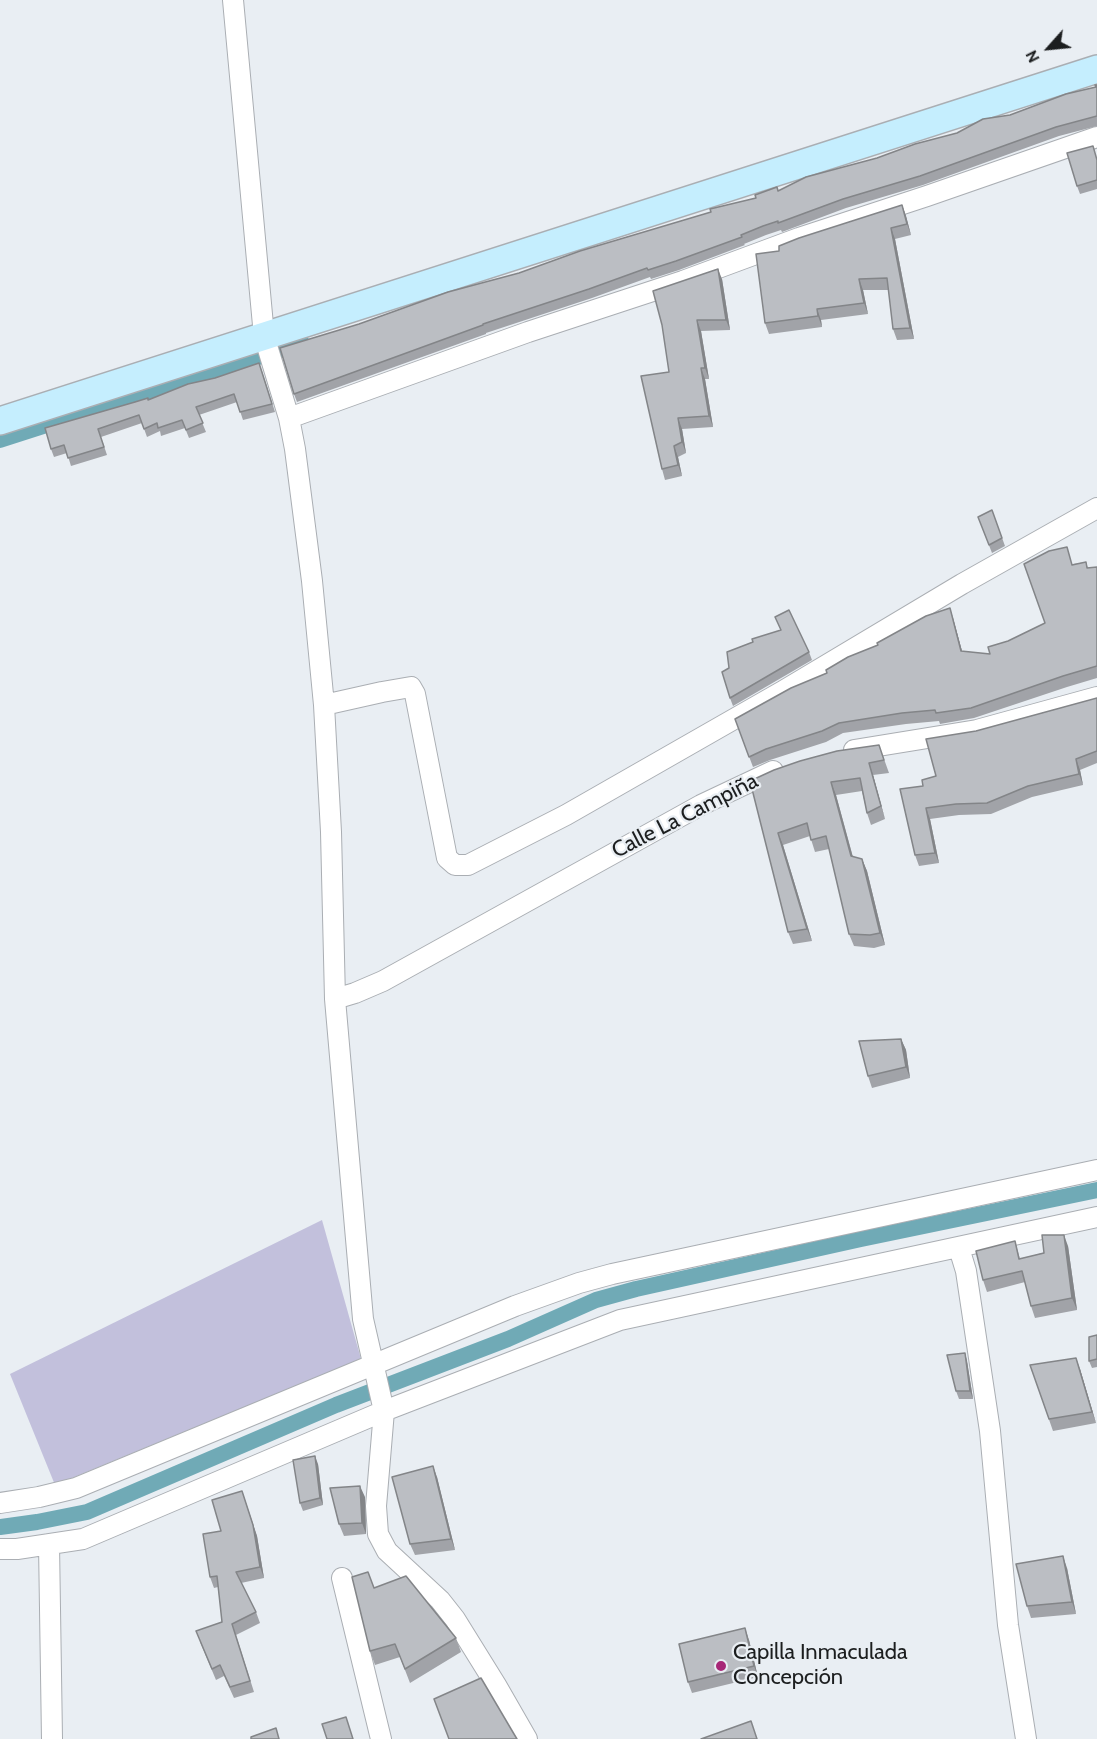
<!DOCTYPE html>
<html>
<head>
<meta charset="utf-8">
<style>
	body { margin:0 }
	#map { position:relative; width:1097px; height:1739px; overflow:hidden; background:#e9eef3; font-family:Cabin,sans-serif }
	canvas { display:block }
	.north { position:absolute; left:1019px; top:18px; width:60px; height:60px; -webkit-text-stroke:4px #e9eef3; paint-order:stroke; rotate:243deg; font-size:16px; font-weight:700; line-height:24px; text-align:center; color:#1c1e1f }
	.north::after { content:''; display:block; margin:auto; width:21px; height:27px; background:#1c1e1f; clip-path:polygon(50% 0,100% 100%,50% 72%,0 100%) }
</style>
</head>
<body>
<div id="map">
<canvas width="1097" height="1739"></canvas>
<div class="north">N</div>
</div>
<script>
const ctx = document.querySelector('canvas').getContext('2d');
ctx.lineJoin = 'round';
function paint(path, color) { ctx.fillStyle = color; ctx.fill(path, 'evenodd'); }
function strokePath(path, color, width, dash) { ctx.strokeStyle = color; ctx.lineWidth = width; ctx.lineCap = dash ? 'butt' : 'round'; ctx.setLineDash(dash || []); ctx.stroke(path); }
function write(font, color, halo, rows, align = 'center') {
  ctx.font = font + ' Cabin,sans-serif'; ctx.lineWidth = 4.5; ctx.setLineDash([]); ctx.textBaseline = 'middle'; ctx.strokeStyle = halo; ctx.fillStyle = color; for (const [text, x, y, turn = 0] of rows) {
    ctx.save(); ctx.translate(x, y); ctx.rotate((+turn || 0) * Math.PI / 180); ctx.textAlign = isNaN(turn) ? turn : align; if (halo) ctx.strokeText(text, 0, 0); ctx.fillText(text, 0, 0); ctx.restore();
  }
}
const green = new Path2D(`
	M322 1220 361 1359 55 1485 10 1374Z`);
const canal = new Path2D(`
	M0 440 302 343
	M0 1527 37 1522 87 1512 336 1405 508 1339 596 1300 636 1289 861 1239 1097 1190`);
const street = new Path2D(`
	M233 0 264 336 289 418 295 449 312 581 324 705 331 832 335 999 363 1319 384 1411 376 1506 378 1534 387 1551 440 1600 455 1619 496 1685 527 1739
	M289 418 528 332 683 281 799 238 927 196 1097 137
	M324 705 382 692 411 687 415 694 447 858 455 865H468L566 815 783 691 962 584 1097 508
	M854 750 977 730 1097 697
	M335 999 355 993 383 981 701 805 773 771
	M959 1248 966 1271 990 1431 1008 1625 1026 1739
	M0 1503 39 1497 76 1488 515 1306 579 1283 612 1274 1097 1170
	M49 1544 52 1739
	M0 1549H17L83 1539 384 1411 620 1320 1097 1217
	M342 1578 381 1739`);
const secondary = new Path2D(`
	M0 421 1097 69`);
const wall = new Path2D(`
	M1097 85V126L1059 136 923 185 846 208 782 232 781 230 766 235 744 244 745 245 679 270 651 279 650 277 592 298 486 333V334L297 402 294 394 359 324 711 212 957 133 1096 87Z
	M1097 157V189L1080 194 1077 186Z
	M902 205 906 216 911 235 895 239 914 339 897 340 893 329 889 290H863L868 314 821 320 822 327 769 334 765 323 779 251Z
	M722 279 730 330 701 331 709 379H705L713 427 682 429 686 453 678 457 682 476 665 480 662 469 669 372 662 325Z
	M262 371 275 412 243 420 237 402 199 415 206 432 189 438 185 428 161 436 160 431 147 437 142 423 101 437 107 455 71 466 67 453 54 457 51 449 148 400Z
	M992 510 1005 546 992 553 978 517Z
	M1086 562 1088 568 1097 567V678L1067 687 974 718 940 724 939 721 906 724 843 733 826 742 770 760 753 767 735 719 953 618 962 651 990 654 1008 641 1045 623 1073 564Z
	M775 617 809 652 812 660 733 706 730 698 729 668 753 642 781 630Z
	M1097 698V763L1080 770 1083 785 1032 797 991 814 959 815 930 819 939 863 919 866 915 855 923 786 936 776 976 731Z
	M879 745 889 773 873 775 885 819 871 825 867 813 862 791 836 795 853 857 862 859 867 871 885 945 874 948 854 946 849 934 829 849 815 852 810 836 783 845 812 941 793 944 788 932 750 781Z
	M901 1039 906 1050 910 1078 872 1088 868 1076Z
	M1015 1241 1020 1259 1068 1246 1077 1310 1035 1318 1031 1306 1025 1282 987 1292 983 1280Z
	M1097 1335V1367L1092 1368 1089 1361Z
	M965 1353 967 1361 973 1399H959L956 1391Z
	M1030 1365 1080 1369 1096 1423 1053 1431Z
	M318 1464 323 1505 303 1511 300 1503Z
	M437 1477 455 1550 415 1555 410 1544Z
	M242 1491 257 1536 264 1578 241 1583 256 1612 260 1623 236 1635 254 1692 234 1698 224 1676 216 1680 200 1642 222 1622 218 1587 214 1588 210 1577 221 1531Z
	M365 1497 366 1534 344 1536 339 1524Z
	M1067 1568 1076 1614 1031 1618 1027 1606Z
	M374 1588 456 1638 461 1652 410 1683 400 1657 375 1665 370 1651Z
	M749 1640 758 1677 692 1693 688 1682Z`);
const shadedWall = new Path2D(`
	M902 205 906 216 911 235 907 224Z
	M891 228 895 239 914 339 910 328Z
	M718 269 722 279 730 330 726 320Z
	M859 279 863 290 868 314 864 303Z
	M817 309 821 320 822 327 818 316Z
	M697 320 701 331 709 379 705 368Z
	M701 368 705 379 713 427 709 416Z
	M678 418 682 429 686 453 682 442Z
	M674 446 678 457 682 476 678 465Z
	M950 608 953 618 965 662 961 651Z
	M1076 759 1080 770 1083 785 1079 774Z
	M869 763 873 775 885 819 881 806Z
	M831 782 836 795 856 869 851 856Z
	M926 808 930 819 939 863 935 853Z
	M778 833 783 845 812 941 807 929Z
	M862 859 867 871 885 945 880 933Z
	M901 1039 906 1050 910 1078 906 1067Z
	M1064 1235 1068 1246 1077 1310 1072 1298Z
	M965 1353 967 1361 973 1399 970 1391Z
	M1076 1358 1080 1369 1096 1423 1092 1412Z
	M315 1456 318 1464 323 1505 320 1498Z
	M433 1466 437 1477 455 1550 451 1539Z
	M360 1486 365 1497 366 1534 362 1523Z
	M242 1491 257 1536 264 1578 260 1567Z
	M1063 1556 1067 1568 1076 1614 1072 1602Z
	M745 1628 749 1640 758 1677 754 1666Z`);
const building = new Path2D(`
	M1095 85H1097V116L1056 127 920 176 843 199 778 223V221L763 226 741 235 742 237 676 261 648 270 647 268 589 289 483 324V325L294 394 280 348 359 324 448 292 519 273 580 251 711 212 710 209 756 198 755 195 777 187 778 191 806 177 877 158 915 144 957 133 983 119 1010 115 1066 94 1096 87Z
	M1093 146 1097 160V180L1077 186 1067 153Z
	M902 205 907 224 891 228 910 328 893 329 887 278 859 279 864 303 817 309 818 316 765 323 756 254 779 251V246L799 238Z
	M718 269 726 320H697L705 368H701L709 416 678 418 682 442 674 446 678 465 662 469 641 376 669 372 662 325 653 291Z
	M259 363 272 404 240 412 234 394 196 407 203 423 186 430 182 420 158 428 157 423 144 429 139 415 98 429 104 447 68 458 64 445 51 449 45 428 135 402 148 398V400L188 384 215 378Z
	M992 510 1002 538 989 545 978 517Z
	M1067 547 1072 565 1086 562 1087 568 1097 567V666L1063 676 971 708 936 713 935 710 902 713 839 723 822 731 766 749 749 757 735 719 791 688 827 673 826 670 848 657 878 645 877 643 926 616 950 608 961 651 990 654 988 647 1008 641 1045 623 1024 564 1049 551Z
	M789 610 809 652 730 698 722 672 729 668 727 652 753 642 752 639 781 630 775 617Z
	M1097 698V751L1076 759 1079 774 1028 786 987 803 956 804 926 808 935 853 915 855 900 789 923 786 922 780 936 776 926 739 976 731Z
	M879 745 884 760 869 763 881 806 867 813 860 778 831 782 851 856 862 859 880 933 870 935 849 934 826 836 811 840 807 823 778 833 807 929 788 932 750 781 774 770 800 761 837 751Z
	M901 1039 906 1067 868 1076 859 1041Z
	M1042 1235H1064L1072 1298 1031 1306 1022 1271 983 1280 976 1251 1015 1241 1019 1259 1044 1253Z
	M1097 1335V1359L1089 1361V1337Z
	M965 1353 970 1391H956L947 1355Z
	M1076 1358 1092 1412 1049 1419 1030 1365Z
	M315 1456 320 1498 300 1503 293 1460Z
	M433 1466 451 1539 410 1544 392 1477Z
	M360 1486 362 1523 339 1524 330 1488Z
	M242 1491 253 1525 260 1567 236 1572 256 1612 232 1624 250 1681 230 1687 220 1665 212 1669 196 1631 222 1622 217 1576 210 1577 203 1534 221 1531 212 1500Z
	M1063 1556 1072 1602 1027 1606 1016 1564Z
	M368 1572 374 1588 406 1576 456 1638 405 1669 395 1644 370 1651 352 1577Z
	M745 1628 754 1666 688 1682 679 1644Z
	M481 1678 514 1734 517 1739H449L434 1699Z
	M346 1717 353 1739H327L322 1724Z
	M751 1721 757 1739H701Z
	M276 1728 279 1739H251V1737Z`);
const markers = [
	[721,1666,6,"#a72777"]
];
const streetNames = [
	["Calle La Campiña",685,816,-27]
];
const poiNames = [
	["Capilla Inmaculada",733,1653],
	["Concepción",733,1678]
];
paint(green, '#c2c0dc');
strokePath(canal, '#70aab6', 16);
strokePath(street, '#aaaeb3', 22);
strokePath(secondary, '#aaaeb3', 30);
strokePath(street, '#fff', 20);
strokePath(secondary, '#c5eefe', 27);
paint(wall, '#a1a3a8');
paint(shadedWall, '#838588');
paint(building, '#bbbec3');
strokePath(building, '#838588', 1.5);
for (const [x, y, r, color] of markers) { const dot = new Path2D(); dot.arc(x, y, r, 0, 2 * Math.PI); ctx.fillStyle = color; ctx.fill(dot); strokePath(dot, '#e9eef3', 2); }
write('22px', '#1c1e1f', '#e9eef3', streetNames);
write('22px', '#1c1e1f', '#e9eef3', poiNames, 'left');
</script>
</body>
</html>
